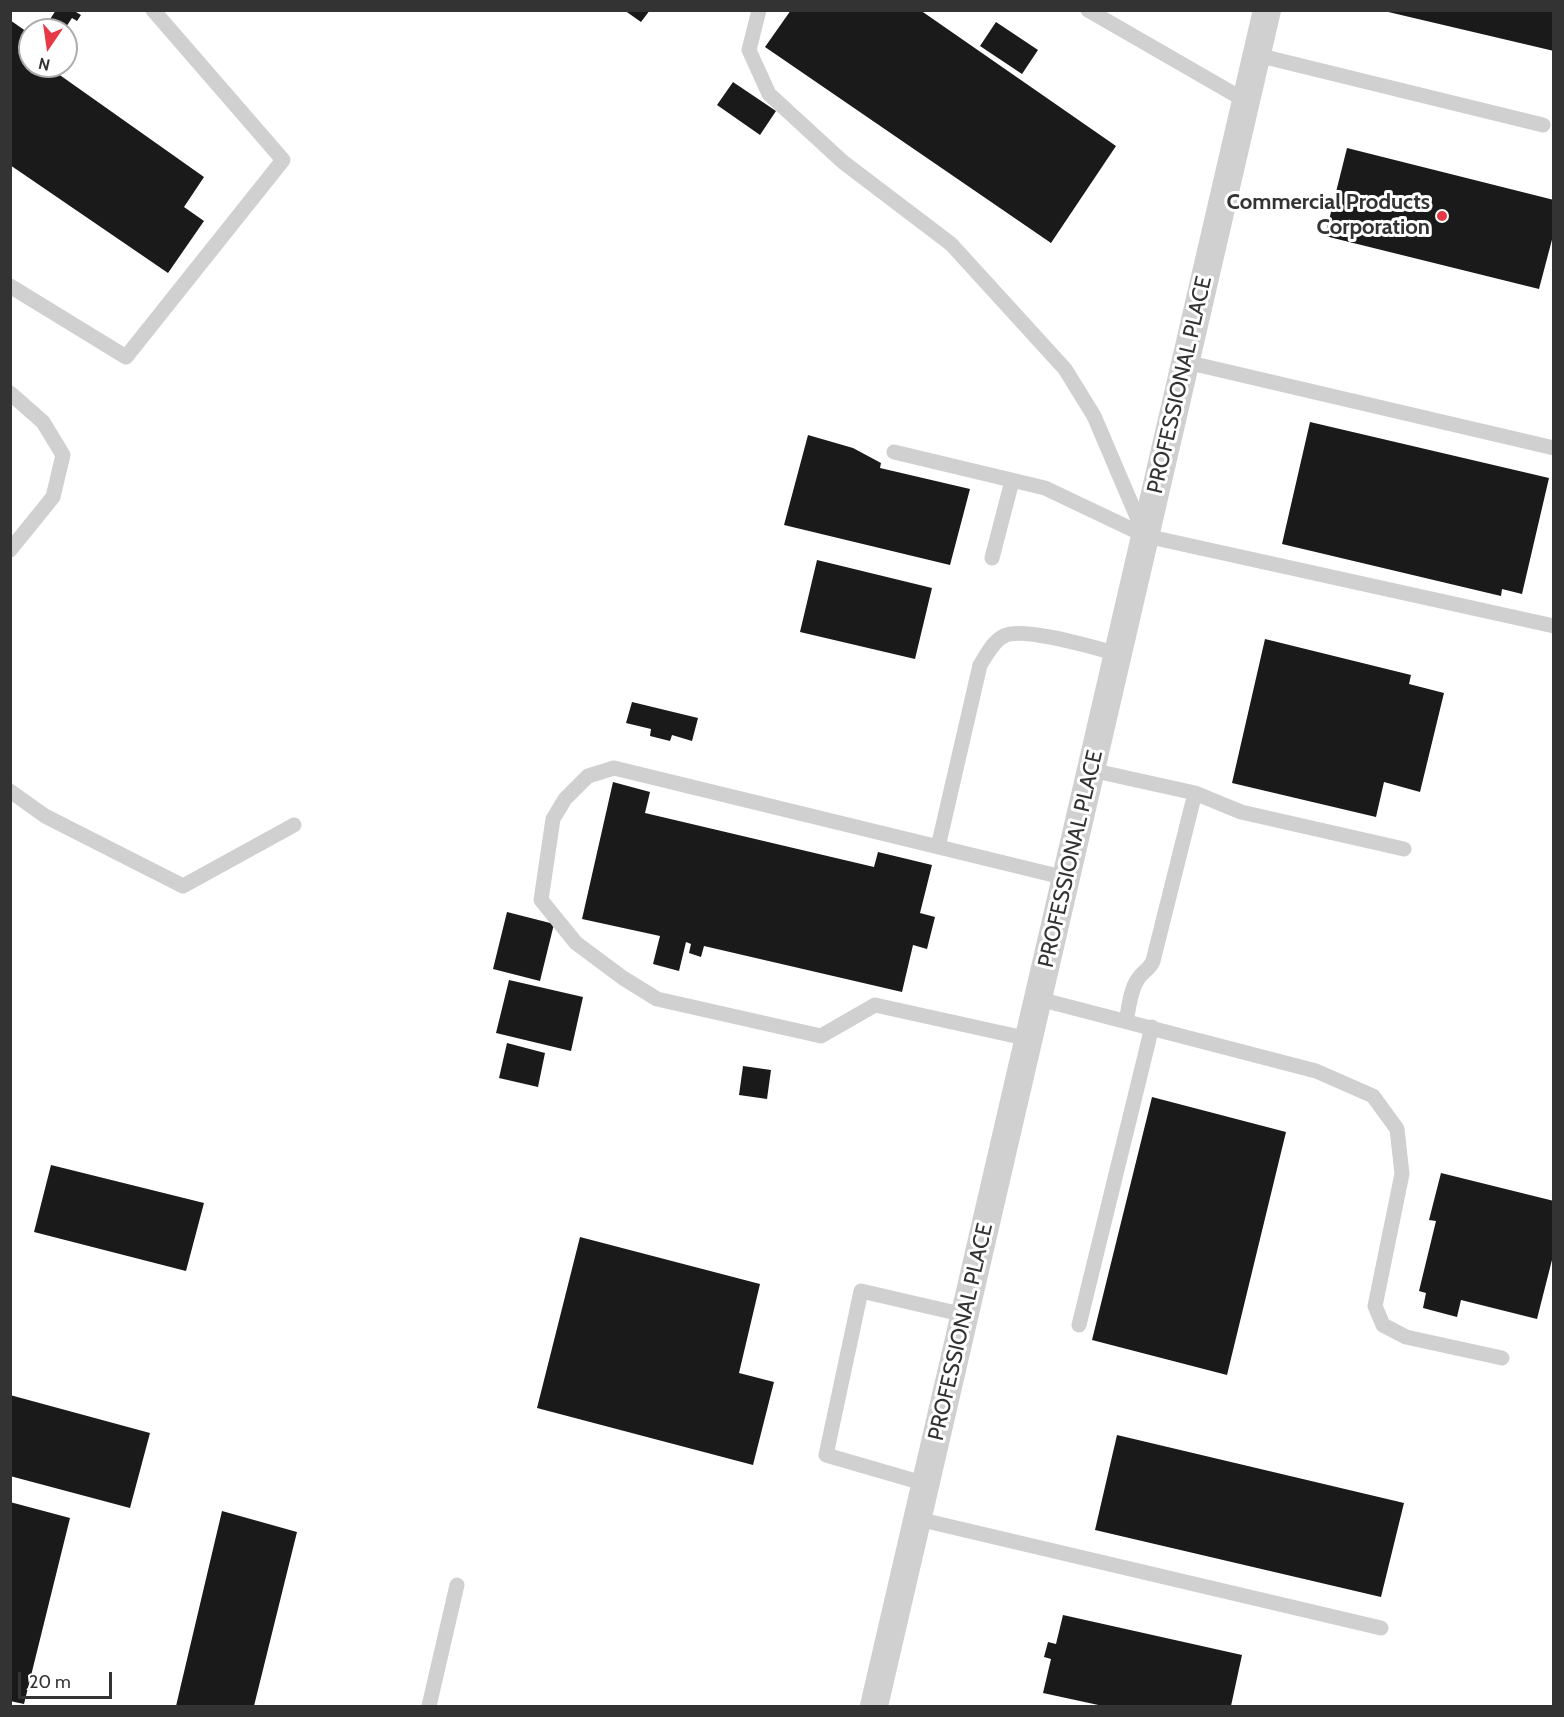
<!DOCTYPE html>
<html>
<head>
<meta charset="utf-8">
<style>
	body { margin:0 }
	#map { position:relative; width:1564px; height:1717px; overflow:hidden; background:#fff; font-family:Cabin,sans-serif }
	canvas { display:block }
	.frame { position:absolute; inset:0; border:12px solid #333; pointer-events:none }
	.north { position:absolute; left:18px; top:18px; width:60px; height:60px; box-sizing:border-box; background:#fff; border:2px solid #adadad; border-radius:50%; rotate:193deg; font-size:16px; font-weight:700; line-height:24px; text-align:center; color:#333 }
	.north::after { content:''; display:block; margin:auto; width:21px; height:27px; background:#e63946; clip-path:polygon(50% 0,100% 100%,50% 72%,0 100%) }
	.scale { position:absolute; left:18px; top:1672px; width:94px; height:27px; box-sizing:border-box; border:3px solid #333; border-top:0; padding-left:8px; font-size:18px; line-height:21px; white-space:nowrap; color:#333; -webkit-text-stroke:4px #fff; paint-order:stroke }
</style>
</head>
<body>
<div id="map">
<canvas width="1564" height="1717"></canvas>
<div class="frame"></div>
<div class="north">N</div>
<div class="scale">20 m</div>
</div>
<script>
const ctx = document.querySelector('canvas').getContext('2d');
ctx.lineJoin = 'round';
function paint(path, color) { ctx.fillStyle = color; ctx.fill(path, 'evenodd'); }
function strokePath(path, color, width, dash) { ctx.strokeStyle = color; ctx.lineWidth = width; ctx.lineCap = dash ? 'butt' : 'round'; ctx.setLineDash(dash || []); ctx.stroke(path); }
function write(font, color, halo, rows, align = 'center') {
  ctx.font = font + ' Cabin,sans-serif'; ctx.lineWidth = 6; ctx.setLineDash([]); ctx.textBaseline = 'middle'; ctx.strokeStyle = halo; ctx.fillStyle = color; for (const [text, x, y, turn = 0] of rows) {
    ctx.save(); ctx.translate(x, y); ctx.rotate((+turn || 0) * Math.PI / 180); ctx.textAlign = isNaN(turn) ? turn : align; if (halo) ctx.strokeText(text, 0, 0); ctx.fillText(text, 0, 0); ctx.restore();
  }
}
const building = new Path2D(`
	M56 10H77L76 12 81 15 77 21 72 18 64 30H43Z
	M624 10H650L641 22Z
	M791 10H920L1116 146 1051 243 765 47Z
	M1384 10H1554V51L1384 11Z
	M10 20 30 34V66H47L204 177 184 207 204 221 168 273 10 165Z
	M996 22 1038 50 1022 74 980 46Z
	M733 82 776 111 760 135 717 105Z
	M1347 148 1554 200V232L1539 289 1325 236Z
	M1310 422 1549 478 1522 594 1502 589 1501 596 1282 544Z
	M808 435 853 448 881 463 880 468 970 489 950 565 784 525Z
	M817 560 932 588 915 659 800 632Z
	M1265 639 1411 675 1409 684 1444 693 1420 792 1384 782 1376 817 1232 783Z
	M632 702 698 718 692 741 672 735 670 741 650 736 651 729 626 723Z
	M613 782 650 792 645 813 874 867 878 852 932 865 920 913 935 917 927 949 913 945 902 992 704 946 701 957 689 953 691 944 686 942 679 971 653 964 660 936 582 919Z
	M507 912 554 924 540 981 493 969Z
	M509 980 583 997 571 1051 496 1033Z
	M507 1043 545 1053 538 1087 499 1078Z
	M743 1066 771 1070 767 1099 739 1095Z
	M1152 1097 1286 1132 1227 1375 1092 1340Z
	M51 1165 204 1203 186 1271 34 1232Z
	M1441 1173 1554 1201V1252L1537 1319 1461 1300 1457 1317 1423 1308 1426 1293 1419 1291 1436 1221 1429 1220Z
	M580 1237 760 1284 739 1373 774 1382 753 1465 537 1408Z
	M10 1395 150 1433 130 1508 10 1476Z
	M1117 1435 1404 1503 1381 1597 1095 1530Z
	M10 1502 70 1518 24 1704 10 1701Z
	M222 1511 297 1532 254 1706H176Z
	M1063 1615 1242 1655 1231 1706H1103L1043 1693 1051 1659 1044 1657 1048 1642 1056 1644Z`);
const service = new Path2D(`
	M759 10 749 50 769 94 843 162 951 244 1065 369 1094 416 1143 531
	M1088 10 1246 101
	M1257 55 1543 125
	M10 286 126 357 283 160 153 10
	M1186 362 1554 448
	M10 393 43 422 63 455 53 497 10 550
	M894 452 1045 488 1146 536 1554 626
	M992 558 1012 481
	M1091 770 1195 793 1241 812 1404 849
	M10 791 45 816 183 886 294 825
	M938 847 980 665C986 656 993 641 1004 636 1023 626 1095 648 1118 654
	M1039 999 1316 1071 1373 1096 1397 1129 1402 1174 1375 1306 1383 1325 1406 1337 1502 1358
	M1126 1021C1129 1008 1130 990 1138 979 1142 972 1150 969 1153 961L1195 793
	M1029 1039 875 1005 821 1036 657 999 623 978 576 943 541 900 553 819 565 799 588 776 614 768 1066 878
	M1079 1325 1152 1027
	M926 1484 826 1455 861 1291 965 1315
	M918 1519 1381 1628
	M429 1706 457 1585`);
const minor = new Path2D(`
	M874 1706 1267 10`);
const markers = [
	[1442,216,6,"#e63946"]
];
const poiNames = [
	["Commercial Products",1430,203],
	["Corporation",1430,228]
];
const streetNames = [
	["PROFESSIONAL PLACE",1180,385,-77],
	["PROFESSIONAL PLACE",1071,859,-77],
	["PROFESSIONAL PLACE",961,1332,-77]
];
paint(building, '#1a1a1a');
strokePath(service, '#d0d0d0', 15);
strokePath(minor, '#d0d0d0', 28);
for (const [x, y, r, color] of markers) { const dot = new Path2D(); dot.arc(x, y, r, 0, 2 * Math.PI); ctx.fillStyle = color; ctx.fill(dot); strokePath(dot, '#fff', 2); }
write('bold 22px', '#333', '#fff', poiNames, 'right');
write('22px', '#333', '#fff', streetNames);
</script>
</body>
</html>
